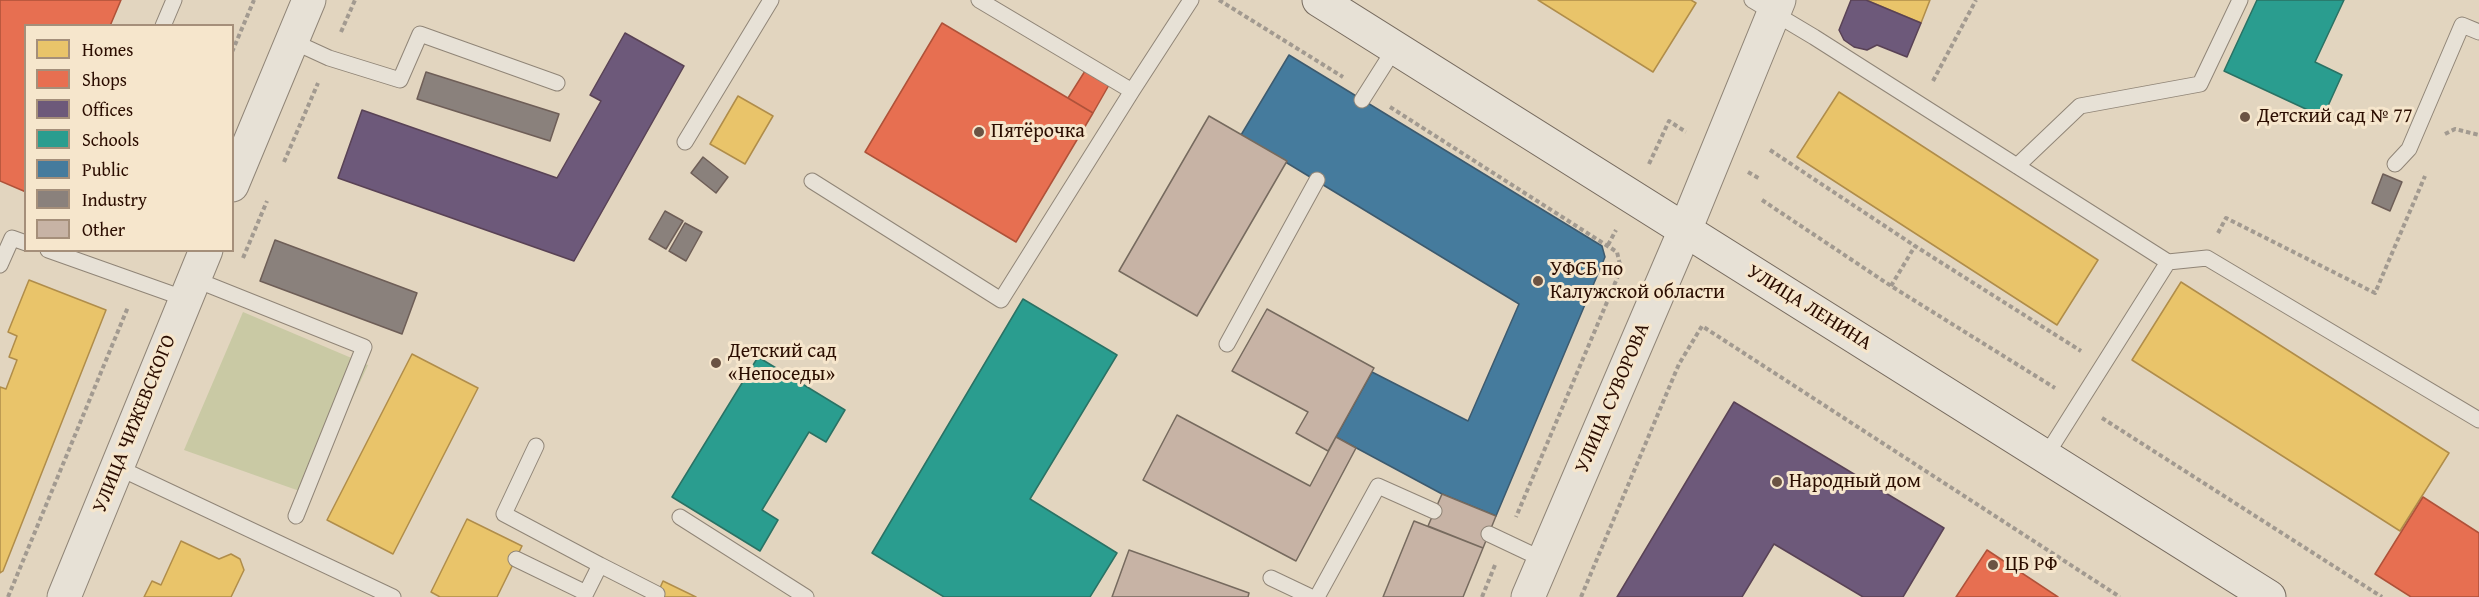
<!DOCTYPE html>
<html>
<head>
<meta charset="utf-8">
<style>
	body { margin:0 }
	#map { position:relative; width:2479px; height:597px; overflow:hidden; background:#e2d5bf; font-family:"Gentium Book Plus",serif }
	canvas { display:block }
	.legend { position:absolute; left:24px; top:24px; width:210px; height:228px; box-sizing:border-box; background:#f6e6cc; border:2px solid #a58f7a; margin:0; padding:8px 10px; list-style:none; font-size:18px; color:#2b0d00 }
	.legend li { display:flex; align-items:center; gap:12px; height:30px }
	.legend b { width:30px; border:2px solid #a58f7a }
</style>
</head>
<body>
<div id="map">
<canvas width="2479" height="597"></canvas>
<ul class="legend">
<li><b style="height:16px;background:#e9c46a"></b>Homes</li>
<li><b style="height:16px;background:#e76f51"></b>Shops</li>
<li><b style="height:16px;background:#6d597a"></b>Offices</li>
<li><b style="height:16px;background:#2a9d8f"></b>Schools</li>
<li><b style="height:16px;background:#457b9d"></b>Public</li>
<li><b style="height:16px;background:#8a817c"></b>Industry</li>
<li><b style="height:16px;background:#c7b3a5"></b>Other</li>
</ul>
</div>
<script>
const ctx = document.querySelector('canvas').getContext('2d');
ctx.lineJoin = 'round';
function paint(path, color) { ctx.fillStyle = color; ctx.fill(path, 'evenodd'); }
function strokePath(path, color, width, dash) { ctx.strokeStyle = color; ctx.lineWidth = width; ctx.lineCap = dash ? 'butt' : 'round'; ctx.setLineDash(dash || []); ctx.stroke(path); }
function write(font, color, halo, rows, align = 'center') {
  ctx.font = font + ' "Gentium Book Plus",serif'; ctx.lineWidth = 6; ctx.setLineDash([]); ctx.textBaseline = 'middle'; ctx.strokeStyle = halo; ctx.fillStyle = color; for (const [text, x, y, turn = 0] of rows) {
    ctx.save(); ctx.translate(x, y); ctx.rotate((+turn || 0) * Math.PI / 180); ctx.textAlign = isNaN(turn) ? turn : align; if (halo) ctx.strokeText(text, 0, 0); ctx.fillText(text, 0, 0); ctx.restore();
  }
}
const green = new Path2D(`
	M243 312 368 365 308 494 184 450Z`);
const homes = new Path2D(`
	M1538 0H1691L1696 3 1653 72Z
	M1866 0H1930L1921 23Z
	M1839 92 2098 260 2057 325 1797 157Z
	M738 96 773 116 745 164 710 144Z
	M29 280 106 310 3 571 0 573V387L6 389 17 360 9 357 17 336 8 332Z
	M2181 282 2449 453 2400 531 2132 360Z
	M412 354 478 388 393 554 327 520Z
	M467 519 522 546 497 597H440L431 592Z
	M181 541 219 559 231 554 240 559 244 570 231 597H144L152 581 161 585Z
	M663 581 696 597H656Z`);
const shops = new Path2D(`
	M0 0H121L110 26H26V192L0 181Z
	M942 23 1093 113 1016 242 865 152Z
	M1085 71 1109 85 1093 113 1068 98Z
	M2423 497 2479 533V597H2411L2375 574Z
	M1987 550 2058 597H1956Z`);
const offices = new Path2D(`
	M1851 0H1866L1921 23 1907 57 1877 45 1867 50 1854 47 1844 40 1839 30Z
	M625 33 684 66 574 261 338 178 362 110 557 178 601 101 590 95Z
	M1734 402 1944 528 1903 597H1863L1774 544 1742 597H1617Z`);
const schools = new Path2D(`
	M2257 0H2344L2315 62 2342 75 2323 117 2224 71Z
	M1023 299 1117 355 1030 499 1117 553 1090 597H944L872 553Z
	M758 357 845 410 826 442 809 432 762 510 778 520 760 551 672 497Z`);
const public = new Path2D(`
	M1289 55 1602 246 1605 257 1496 516 1442 494 1336 437 1372 372 1468 421 1519 304 1241 135Z`);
const industry = new Path2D(`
	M426 72 559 114 550 141 417 99Z
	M703 157 728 177 716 193 691 173Z
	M2383 174 2402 182 2390 211 2372 203Z
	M665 211 683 221 666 249 649 239Z
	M685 223 702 232 686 261 669 251Z
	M275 240 417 293 402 334 260 281Z`);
const building = new Path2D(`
	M1209 116 1287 161 1197 316 1119 271Z
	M1267 309 1374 368 1328 451 1296 433 1308 412 1232 371Z
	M1177 415 1310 486 1336 437 1356 448 1296 561 1143 480Z
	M1442 494 1496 516 1483 548 1428 526Z
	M1414 521 1483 548 1463 597H1383Z
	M1129 550 1249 593 1248 597H1112Z`);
const path = new Path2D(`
	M1219 0 1343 77
	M341 32 355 0
	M232 52 254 0
	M1933 81 1976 0
	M1390 107 1617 252 1621 269 1516 517
	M2445 134 2455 129 2479 135
	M1770 150 1915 246 2081 351
	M284 162 318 83
	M1649 164 1669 121 1686 132
	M1748 172 1760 179
	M1762 200 1891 286 2055 388
	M2218 233 2226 218 2375 293 2425 176
	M1608 245 1616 230
	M243 258 267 201
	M1891 286 1915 246
	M2102 418 2382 597
	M8 597 128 307
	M1482 597 1495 565
	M1581 597 1679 364 1702 326 2120 597`);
const service = new Path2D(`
	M979 0 1132 91
	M1752 0 1814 37 2168 262 2207 258 2479 420
	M163 26 174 0
	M292 41 329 58 400 80 420 34 557 83
	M1362 100 1395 48
	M685 142 771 0
	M2395 164 2409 149 2462 25 2479 32
	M2017 166 2080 106 2200 84 2240 0
	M812 181 1001 300 1132 91 1191 0
	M48 250 186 299
	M0 265 12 238 26 243
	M194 279 364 347 296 516
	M1227 344 1317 180
	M536 446 504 514 600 565
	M2045 457 2168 262
	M117 467 393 597
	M680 517 806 597
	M1489 534 1544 560
	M516 559 586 593
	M1271 578 1311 597
	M584 597 600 565 657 594
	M1317 597 1378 486 1434 511`);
const tertiary = new Path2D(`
	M232 185 309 0
	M64 597 206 250
	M1528 597 1685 230 1779 0`);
const secondary = new Path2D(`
	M1319 0 2269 597`);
const markers = [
	[2245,117,6,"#6b5343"],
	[979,132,6,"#6b5343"],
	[1538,281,6,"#6b5343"],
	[716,363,6,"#6b5343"],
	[1777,482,6,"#6b5343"],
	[1993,565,6,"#6b5343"]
];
const poiNames = [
	["Детский сад № 77",2257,117],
	["Пятёрочка",991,132],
	["УФСБ по",1550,270],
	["Калужской области",1550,293],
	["Детский сад",728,352],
	["«Непоседы»",728,375],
	["Народный дом",1789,482],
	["ЦБ РФ",2005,565]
];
const streetNames = [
	["УЛИЦА ЛЕНИНА",1809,308,32],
	["УЛИЦА СУВОРОВА",1613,398,-67],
	["УЛИЦА ЧИЖЕВСКОГО",135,424,-68]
];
paint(green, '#c9c9a4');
paint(homes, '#e9c46a');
strokePath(homes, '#b08d4a', 1.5);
paint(shops, '#e76f51');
strokePath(shops, '#af5239', 1.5);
paint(offices, '#6d597a');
strokePath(offices, '#594255', 1.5);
paint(schools, '#2a9d8f');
strokePath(schools, '#2a7264', 1.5);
paint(public, '#457b9d');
strokePath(public, '#3d5a6e', 1.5);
paint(industry, '#8a817c');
strokePath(industry, '#6e5e57', 1.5);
paint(building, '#c7b3a5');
strokePath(building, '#766a5e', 1.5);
strokePath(service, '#908577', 17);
strokePath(tertiary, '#908577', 35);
strokePath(secondary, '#766a5e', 35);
strokePath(path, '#a29a90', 4, [4.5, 3]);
strokePath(service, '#e7e1d6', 15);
strokePath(tertiary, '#e7e1d6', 33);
strokePath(secondary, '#e7e1d6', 33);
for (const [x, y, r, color] of markers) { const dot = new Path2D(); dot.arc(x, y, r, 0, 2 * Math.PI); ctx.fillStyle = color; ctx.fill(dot); strokePath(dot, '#f6e6cc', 2); }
write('20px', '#2b0d00', '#f6e6cc', poiNames, 'left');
write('20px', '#2b0d00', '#f6e6cc', streetNames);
</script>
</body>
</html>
